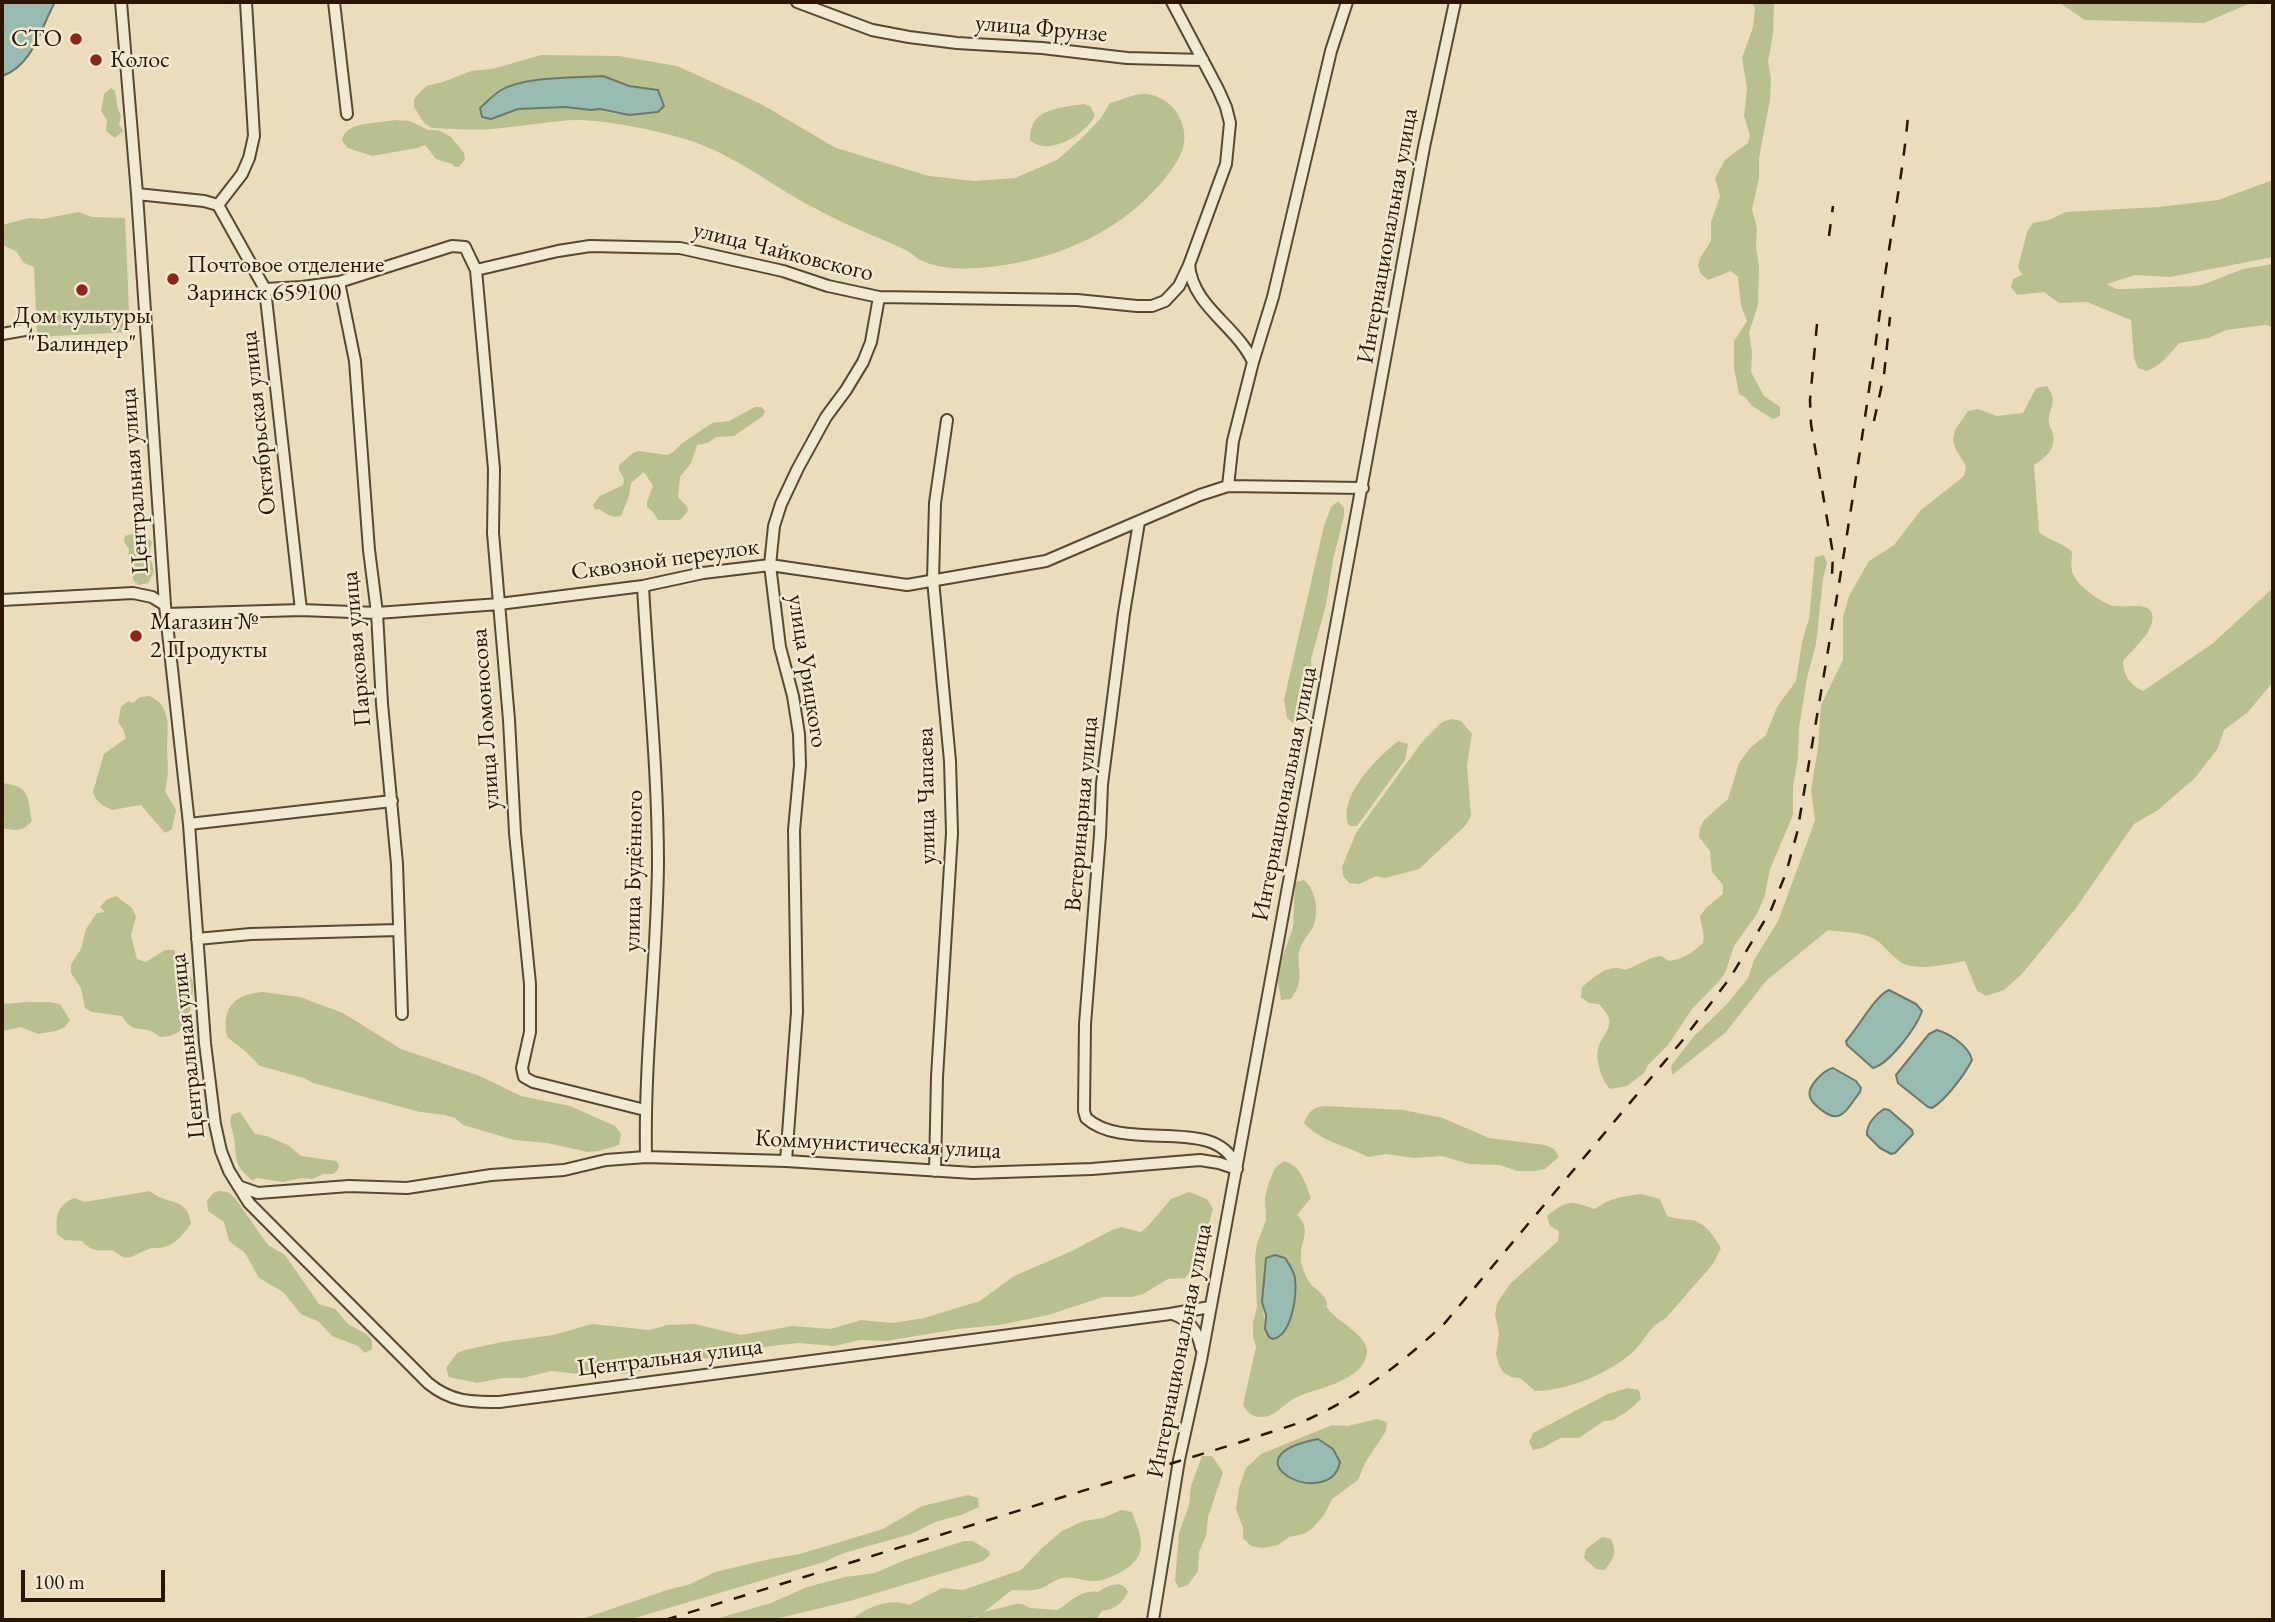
<!DOCTYPE html>
<html>
<head>
<meta charset="utf-8">
<style>
	body { margin:0 }
	#map { position:relative; width:2275px; height:1622px; overflow:hidden; background:#ebddbc; font-family:"EB Garamond",serif }
	canvas { display:block }
	.frame { position:absolute; inset:0; border:4px solid #2a1501; pointer-events:none }
	.scale { position:absolute; left:21px; top:1570px; width:144px; height:32px; box-sizing:border-box; border:4px solid #2a1501; border-top:0; padding-left:9px; font-size:21px; line-height:24px; white-space:nowrap; color:#2a1501; -webkit-text-stroke:5px #f2e9d3; paint-order:stroke }
</style>
</head>
<body>
<div id="map">
<canvas width="2275" height="1622"></canvas>
<div class="frame"></div>
<div class="scale">100 m</div>
</div>
<script>
const ctx = document.querySelector('canvas').getContext('2d');
ctx.lineJoin = 'round';
function paint(path, color) { ctx.fillStyle = color; ctx.fill(path, 'evenodd'); }
function strokePath(path, color, width, dash) { ctx.strokeStyle = color; ctx.lineWidth = width; ctx.lineCap = dash ? 'butt' : 'round'; ctx.setLineDash(dash || []); ctx.stroke(path); }
function write(font, color, halo, rows, align = 'center') {
  ctx.font = font + ' "EB Garamond",serif'; ctx.lineWidth = 5; ctx.setLineDash([]); ctx.textBaseline = 'middle'; ctx.strokeStyle = halo; ctx.fillStyle = color; for (const [text, x, y, turn = 0] of rows) {
    ctx.save(); ctx.translate(x, y); ctx.rotate((+turn || 0) * Math.PI / 180); ctx.textAlign = isNaN(turn) ? turn : align; if (halo) ctx.strokeText(text, 0, 0); ctx.fillText(text, 0, 0); ctx.restore();
  }
}
const green = new Path2D(`
	M1752 2H1774L1773 34 1768 61 1771 79 1770 100 1759 158V178L1752 209 1757 228 1756 247 1759 266 1758 305 1749 333 1752 352 1751 372 1764 396 1780 407V416L1773 419 1752 406 1746 398 1739 394 1734 368V341L1747 321 1741 305 1738 277 1731 271 1708 280 1701 274 1698 266 1700 258 1711 241V222L1720 196 1715 178 1725 160 1748 143 1750 135 1744 116 1747 88 1742 58 1753 27 1755 8Z
	M2058 2H2253L2204 23 2085 20Z
	M541 55 619 56 677 66 761 104 836 148 929 176 974 181 1015 178 1057 160 1083 137 1101 118 1110 103C1121 100 1135 93 1146 94 1172 96 1190 124 1183 148 1175 172 1146 201 1126 216 1089 244 1043 260 998 266 975 269 947 271 925 262 918 260 913 254 907 251 901 247 894 245 888 242 865 232 842 223 820 211 774 188 735 154 685 139 654 130 607 120 575 120 550 121 526 126 501 128 479 131 455 129 432 128L424 123 414 107V99L426 86 443 82 471 71 492 69ZM528 80 620 81 629 86 658 90 617 114C585 105 551 107 518 109Z
	M111 88 115 91 118 109 121 116 119 124 123 131 115 138 106 131 107 120 101 111 104 94Z
	M1084 104 1090 106 1095 115C1086 135 1048 157 1030 140 1029 107 1061 108 1084 104Z
	M394 120 410 121 428 130H438L451 137 464 153 465 159 459 167H455L452 164 436 159 425 145 417 148 372 156 348 148 342 141C344 121 377 124 394 120Z
	M2273 180V257L2170 277 2135 275 2107 284 2116 289H2126L2192 286 2202 285 2243 269 2273 264V327L2265 325 2226 330 2209 338 2179 343C2169 355 2162 365 2147 371L2138 368 2134 358 2131 320 2087 302 2059 303 2044 292 2017 295 2011 287 2013 279 2022 275 2018 267 2027 232 2033 223 2049 220 2066 212 2159 207 2218 200Z
	M79 212 92 217 125 218 130 332 37 337 34 267 24 263 16 251 2 245V225L29 218 43 219Z
	M2047 386C2060 405 2047 408 2049 423 2050 427 2052 430 2053 434 2056 449 2046 457 2034 465L2039 532C2049 541 2063 542 2072 552 2072 559 2070 567 2073 574 2078 586 2098 600 2110 605 2121 610 2158 597 2152 622 2149 636 2132 650 2123 661 2123 675 2130 685 2143 691L2212 644 2273 588V682L2248 712 2224 730 2218 748 2195 778 2158 810 2134 824 2076 908 2022 974 2004 990 1986 996 1977 991 1965 961C1948 964 1928 969 1911 966 1895 963 1888 948 1876 940 1863 932 1843 932 1828 930L1766 981 1726 1032 1672 1075 1671 1066 1694 1036 1727 1004 1748 978 1754 960 1778 921 1812 829 1815 820 1811 790 1818 748 1821 705 1843 660V617L1849 596 1869 561 1894 545 1921 510 1964 476 1966 466 1955 448 1953 439 1955 430 1968 411 1978 409 1997 416 2023 413 2036 388Z
	M755 407H761L765 411 763 416 734 436 716 437 708 443 697 445 691 463 680 477 678 497 687 506 688 511 680 520H658L652 511 647 507V502L653 486 644 472 631 483 629 496 621 516C614 518 605 515 600 509L595 510 593 505 600 496 623 485 624 479 619 470V465L633 453 639 451 667 455 672 453 681 444 712 423 729 421Z
	M1338 501 1344 508V516L1333 560 1326 605 1311 659 1312 695 1302 720 1293 723 1287 718 1284 700 1324 526 1331 507Z
	M139 532 152 542C151 546 149 550 150 554 151 568 158 567 148 583L139 585 134 581C131 573 127 558 129 549L124 542 125 536Z
	M1824 555 1827 563 1823 579 1816 644 1807 678 1799 728 1798 758 1793 787V815L1770 869 1765 895 1757 914 1734 946 1726 971 1721 979 1692 1009 1668 1045 1648 1065 1644 1073 1627 1086 1610 1089C1601 1079 1594 1058 1599 1045 1602 1037 1611 1029 1609 1019 1608 1014 1602 1008 1599 1004L1589 1003 1581 997 1582 987C1595 977 1608 963 1625 970 1637 966 1649 957 1661 956L1669 961C1684 959 1692 953 1703 943 1705 933 1701 926 1700 916L1707 907 1723 894V885L1712 872 1710 851 1699 837 1700 828 1704 820 1728 799 1739 763 1750 748 1766 735 1777 707 1796 681 1802 642 1809 619 1815 557Z
	M150 696C171 706 168 726 167 746 167 765 170 771 165 791L176 810 172 829 165 833 141 805 112 810 102 805 96 799 93 792 104 754 126 738 123 729 118 722 121 707 128 701 133 703 140 697Z
	M1451 719 1461 721 1472 734 1467 765 1471 816 1466 825 1419 869 1385 878 1376 876 1359 884 1349 883 1343 876 1342 867 1356 833 1422 742 1442 722Z
	M1398 741 1408 744 1405 760 1357 826H1349C1337 797 1377 758 1398 741Z
	M2 783C31 787 27 795 32 821 22 832 15 831 2 828Z
	M1304 880C1315 889 1318 907 1315 921 1313 931 1305 937 1301 946 1293 963 1308 977 1291 999L1281 1000 1278 982 1280 963 1293 928 1295 882Z
	M116 896 132 908 136 917 131 935 137 959 146 962 165 950H174C176 954 177 962 179 966 184 973 191 974 193 983 195 996 187 1004 192 1016 186 1030 174 1037 160 1037 143 1022 134 1037 122 1016L92 1012 85 1008 81 988 71 973V964L81 949 86 929 97 913 105 912 100 907 106 900Z
	M263 992 300 997 343 1013 401 1049 480 1076 521 1096 570 1106 615 1126 621 1134 619 1145 599 1151 588 1152 547 1143 514 1140 463 1125 455 1118 445 1115 420 1112 313 1083 304 1078 260 1066 245 1051 227 1037C221 1008 234 994 263 992Z
	M28 1002H49L60 1004 70 1020 65 1027 56 1031 38 1034 21 1027 2 1031V1004Z
	M1325 1106 1403 1110 1443 1118 1489 1138 1545 1145 1554 1149 1559 1157 1545 1169 1535 1171H1517L1500 1165 1469 1164 1442 1156 1414 1158 1386 1154 1368 1157C1347 1146 1320 1141 1304 1123 1309 1111 1313 1107 1325 1106Z
	M240 1112 255 1134 266 1136 288 1145 301 1156 336 1161 339 1165 338 1170 333 1174H323L313 1179 302 1178 283 1182 257 1178 252 1180C233 1165 237 1159 234 1138 233 1128 229 1127 231 1115Z
	M1284 1161C1302 1167 1304 1181 1311 1198L1297 1215C1312 1229 1301 1239 1301 1255 1300 1263 1304 1273 1308 1280 1312 1288 1323 1292 1326 1300 1330 1309 1323 1302 1329 1310 1338 1322 1369 1336 1367 1353 1364 1381 1317 1388 1297 1397 1284 1403 1275 1418 1260 1417 1252 1417 1247 1412 1243 1405L1256 1347 1253 1336V1323L1257 1308 1255 1257 1257 1244 1266 1220 1265 1198 1268 1185 1275 1168ZM1264 1268 1295 1278 1291 1315 1287 1328 1265 1329C1265 1319 1262 1309 1263 1299 1263 1288 1265 1279 1264 1268Z
	M150 1191C167 1206 188 1196 191 1224 182 1235 175 1246 160 1248 156 1249 153 1247 149 1249 133 1254 129 1265 113 1250 99 1251 91 1252 82 1241L65 1240 57 1234C56 1216 56 1206 74 1198L85 1202Z
	M219 1191 228 1192 235 1198 268 1245 285 1255 319 1304 335 1309 348 1324 366 1334 372 1340V1349L365 1353 358 1346 332 1336 319 1322 301 1314 283 1292 259 1278 245 1253 229 1241 224 1222 208 1211 207 1201 213 1193Z
	M1189 1192 1207 1199 1213 1209 1199 1260 1185 1278 1168 1279 1143 1294 1132 1297H1103L1048 1315 999 1325 958 1329 886 1341 860 1340 834 1346 798 1343 763 1347 726 1357 697 1359 668 1367 622 1374 605 1371 579 1374 551 1371 523 1378H503L477 1383 449 1377 446 1368 457 1353 465 1350 502 1342 553 1335 592 1324 650 1330 667 1325 695 1324 741 1335 792 1326 831 1329 861 1320 893 1323 924 1318 980 1301 1014 1276 1072 1251 1112 1230 1121 1227 1141 1232 1148 1226 1171 1199Z
	M1641 1194 1660 1199 1667 1216C1676 1219 1682 1219 1691 1220 1706 1222 1714 1237 1721 1248L1713 1264 1666 1318C1648 1327 1645 1341 1632 1353 1607 1374 1567 1391 1535 1391L1520 1378 1511 1377 1503 1372 1499 1365 1496 1354 1499 1333 1495 1315 1497 1303 1510 1284 1558 1241 1559 1231 1550 1226 1547 1216C1568 1199 1570 1201 1595 1209 1609 1198 1624 1196 1641 1194Z
	M1628 1388 1639 1390 1641 1399 1628 1411 1613 1420 1604 1421 1579 1438H1561L1542 1448 1533 1450 1529 1442 1533 1433 1608 1394Z
	M1377 1419 1387 1422 1386 1431 1365 1463 1358 1480 1332 1499 1324 1515 1312 1529 1303 1534 1289 1537 1278 1545 1262 1548 1251 1546 1243 1538V1528L1236 1509 1239 1488 1246 1468 1261 1454 1332 1425 1348 1426Z
	M1202 1456H1212L1223 1472 1208 1517 1206 1536 1199 1552 1198 1571 1188 1585 1179 1588 1175 1581 1179 1533 1189 1505 1191 1486Z
	M968 1495 978 1498 979 1507 961 1515 935 1522 911 1534 844 1553 824 1562 628 1620H579L670 1589 688 1585 715 1572 770 1559 800 1554 883 1529 922 1506Z
	M1121 1510 1132 1512C1142 1539 1150 1555 1121 1572 1114 1576 1103 1581 1095 1581 1085 1582 1074 1576 1063 1578 1056 1579 1050 1584 1044 1587 1034 1592 1023 1590 1012 1590L984 1612 1016 1604H1022L1030 1608 1058 1610C1071 1601 1082 1589 1098 1592 1107 1586 1122 1578 1128 1592 1122 1604 1115 1609 1102 1611L1096 1620H974L978 1616 967 1620H854L855 1617C869 1606 892 1598 909 1605L942 1588 963 1590 1021 1570 1043 1547 1062 1531 1084 1521 1103 1518Z
	M1602 1537 1611 1539C1618 1553 1613 1559 1605 1570L1596 1569 1584 1558 1586 1549Z
	M964 1541H973L989 1551 990 1555 983 1561 850 1601 788 1616 770 1620H712L771 1603 807 1587 845 1577 875 1573 905 1560Z`);
const water = new Path2D(`
	M2 2H55C41 27 33 66 2 76Z
	M603 76 629 86 658 90 664 106 658 112 629 115 600 109 591 110 565 107 518 109 491 119 482 117 480 108C487 102 493 95 501 90 526 76 573 78 603 76Z
	M1889 990 1916 1004 1922 1011C1917 1027 1889 1064 1873 1068L1847 1045 1846 1041C1858 1028 1875 996 1889 990Z
	M1937 1030C1950 1034 1969 1046 1972 1060 1965 1074 1945 1101 1932 1108L1928 1107 1898 1083 1896 1075 1929 1034Z
	M1833 1068 1856 1081 1861 1088 1860 1092C1854 1099 1846 1115 1837 1116 1829 1118 1812 1104 1810 1097 1806 1087 1824 1070 1833 1068Z
	M1884 1109 1889 1110 1912 1130 1913 1134 1895 1153 1891 1154 1880 1148 1867 1135C1866 1124 1876 1114 1884 1109Z
	M1275 1255 1285 1258C1289 1264 1294 1271 1295 1278 1297 1296 1292 1335 1273 1339L1269 1337 1265 1329 1266 1315 1262 1302 1266 1258Z
	M1318 1439 1333 1449 1340 1462C1330 1513 1220 1458 1318 1439Z`);
const minor = new Path2D(`
	M121 2 137 194 165 605 189 824 205 1043 215 1124 221 1151 229 1171 249 1203 428 1383C451 1402 470 1402 499 1402L1170 1314 1210 1307
	M246 2 254 136 249 158 242 174 218 205 265 289 301 610
	M334 2 347 114
	M797 2 872 30 909 37 957 43 1042 48 1127 58 1203 60
	M137 194 204 201 218 205
	M1189 265C1193 307 1236 325 1253 362
	M476 270 558 251 590 246 680 248 783 271 828 286 879 297 1077 300 1137 306H1152L1165 301 1179 286 1189 265 1226 164 1230 123 1226 107 1218 89 1172 2
	M339 282 355 361 369 550 377 613 382 704 397 864 402 1014
	M265 289 302 287 339 282 452 246 465 247 476 270 494 469 493 533 509 720 515 833 530 984V1032L522 1068 524 1077 533 1082 645 1110
	M2 334 25 330
	M1228 486 1233 441 1253 362 1273 297 1331 51 1347 2
	M1139 522 1124 613 1102 784 1100 835 1085 1024 1084 1111 1086 1118C1126 1154 1216 1114 1236 1166
	M643 586C648 679 658 771 658 864 657 961 644 1059 646 1157
	M2 600 133 593 152 597 165 605
	M166 614 301 610 377 613 499 604 643 586 703 573 770 565 907 585 1046 561 1200 495 1228 486 1363 488
	M189 824 392 801
	M197 939 251 934 398 930
	M786 1161 797 1012 794 830 800 765 799 734 793 696 780 647 770 565 774 526 781 504 798 468 826 417 846 390 863 362 871 342 879 297
	M935 1171 937 1077 952 833 950 761 933 580 935 503 947 420
	M238 1186 258 1193 349 1186 407 1188 491 1175 564 1170 606 1160 646 1157 786 1161 973 1173 1092 1169 1200 1160 1219 1163 1237 1169
	M1173 1314C1189 1320 1198 1331 1201 1348
	M1153 1620 1179 1460 1201 1360 1424 147 1455 2`);
const rail = new Path2D(`
	M1829 236 1833 206
	M1817 324 1810 400 1811 424 1833 554 1832 575
	M1874 421 1884 375 1890 317
	M665 1620 1244 1441C1266 1433 1290 1427 1311 1418 1361 1395 1404 1361 1444 1324L1682 1041 1730 978 1771 910 1786 873 1797 833C1828 652 1859 471 1883 289 1891 232 1903 174 1908 116`);
const markers = [
	[76,39,7,"#8f2418"],
	[96,60,7,"#8f2418"],
	[173,279,7,"#8f2418"],
	[82,290,7,"#8f2418"],
	[136,636,7,"#8f2418"]
];
const streetNames = [
	["улица Фрунзе",1041,29,5],
	["Интернациональная улица",1388,236,-80],
	["улица Чайковского",783,252,14],
	["Октябрьская улица",259,423,-96],
	["Центральная улица",135,481,-94],
	["Сквозной переулок",665,560,-8],
	["Парковая улица",357,649,-95],
	["улица Урицкого",807,671,81],
	["улица Ломоносова",486,719,-94],
	["Интернациональная улица",1285,794,-79],
	["улица Чапаева",927,796,-91],
	["Ветеринарная улица",1082,814,-85],
	["улица Будённого",634,871,-89],
	["Центральная улица",188,1046,-96],
	["Коммунистическая улица",878,1145,3],
	["Интернациональная улица",1180,1351,-79],
	["Центральная улица",670,1358,-7]
];
const poiNames = [
	["СТО",62,39,"right"],
	["Колос",110,60],
	["Почтовое отделение",187,265],
	["Заринск 659100",187,293],
	["Дом культуры",82,316,"center"],
	["\"Балиндер\"",82,344,"center"],
	["Магазин №",150,622],
	["2 Продукты",150,650]
];
paint(green, '#b8c08f');
paint(water, '#98bbb2');
strokePath(water, '#6c796b', 2);
strokePath(minor, '#5a4730', 14);
strokePath(minor, '#f2e9d3', 10);
strokePath(rail, '#2a1501', 2.5, [12, 12]);
for (const [x, y, r, color] of markers) { const dot = new Path2D(); dot.arc(x, y, r, 0, 2 * Math.PI); ctx.fillStyle = color; ctx.fill(dot); strokePath(dot, '#f2e9d3', 2.5); }
write('24px', '#2a1501', '#f2e9d3', streetNames);
write('24px', '#2a1501', '#f2e9d3', poiNames, 'left');
</script>
</body>
</html>
